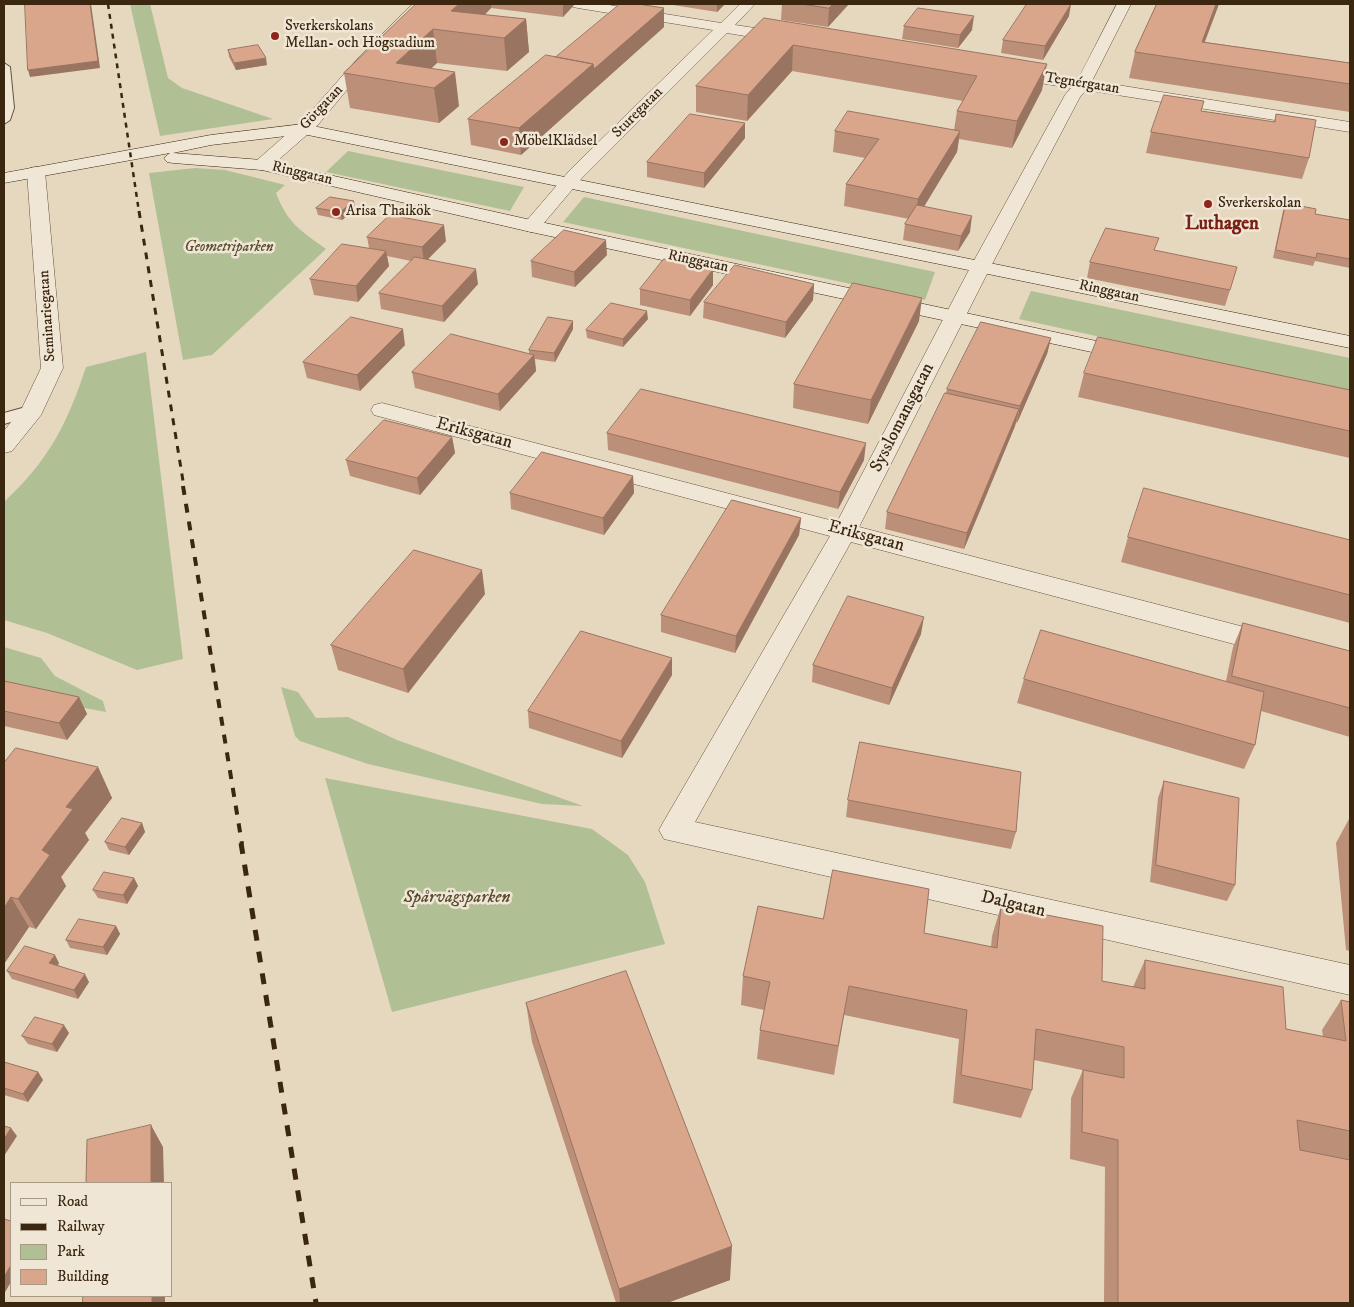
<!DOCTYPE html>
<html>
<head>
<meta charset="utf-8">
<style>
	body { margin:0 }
	#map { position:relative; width:1354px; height:1307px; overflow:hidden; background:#e6d8bf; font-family:"IM FELL DW Pica",serif }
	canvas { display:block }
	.frame { position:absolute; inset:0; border:5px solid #3b2610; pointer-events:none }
	.legend { position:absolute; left:10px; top:1182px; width:162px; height:115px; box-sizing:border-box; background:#efe6d5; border:1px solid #a79986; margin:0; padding:6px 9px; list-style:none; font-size:15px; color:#3b2610 }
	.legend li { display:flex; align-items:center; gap:10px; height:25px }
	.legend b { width:25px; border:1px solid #a79986 }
</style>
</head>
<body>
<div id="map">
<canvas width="1354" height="1307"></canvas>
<div class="frame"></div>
<ul class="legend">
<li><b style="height:6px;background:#efe6d5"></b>Road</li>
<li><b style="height:6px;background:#3b2610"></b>Railway</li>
<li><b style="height:14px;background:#b1bf95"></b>Park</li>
<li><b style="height:14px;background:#daa68b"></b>Building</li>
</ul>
</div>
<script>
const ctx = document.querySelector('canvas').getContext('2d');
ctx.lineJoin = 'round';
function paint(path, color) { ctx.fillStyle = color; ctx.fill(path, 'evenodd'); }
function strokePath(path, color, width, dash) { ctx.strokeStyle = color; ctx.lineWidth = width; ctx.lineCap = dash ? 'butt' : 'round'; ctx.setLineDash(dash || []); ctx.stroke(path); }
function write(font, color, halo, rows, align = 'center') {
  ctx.font = font + ' "IM FELL DW Pica",serif'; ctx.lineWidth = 5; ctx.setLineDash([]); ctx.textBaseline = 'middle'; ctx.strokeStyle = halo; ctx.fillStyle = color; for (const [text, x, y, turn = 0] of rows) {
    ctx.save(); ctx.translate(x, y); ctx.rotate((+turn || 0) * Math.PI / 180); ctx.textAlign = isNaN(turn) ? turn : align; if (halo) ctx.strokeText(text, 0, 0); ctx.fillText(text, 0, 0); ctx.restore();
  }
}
const green = new Path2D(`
	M130 4H150L168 78 182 88 273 119 160 136Z
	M348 151 524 187 510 211 326 172Z
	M195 168 225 170 285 185 276 193C288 224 300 230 326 249L212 355 183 360 149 173Z
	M584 197 935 272 925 300 563 222Z
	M1031 291 1350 358V392L1019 319Z
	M146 352 183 659 137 670 47 633 4 620V502C48 461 67 425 86 367Z
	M4 647 41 658 55 676 103 701 106 712 4 693Z
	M281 687 298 692 316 718 348 717 397 740 583 806 542 804 368 764 300 741 295 736Z
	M325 778 592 829 628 855 645 882 665 944 392 1012Z`);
const lane = new Path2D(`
	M4 63 10 67 14 108 10 120 4 124Z
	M33 405 39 406 42 410 39 414 4 424V413Z`);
const street = new Path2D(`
	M413 4H428L370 62 317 126 268 169 262 170 256 169 253 165 256 161 305 118 360 56Z
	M571 4H603L721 23 740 4H755L735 25 788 33 793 35 796 38 793 41 788 43 727 33 582 178 538 230 531 232 524 230 522 226 570 170 713 30 578 8 573 7Z
	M1117 4H1131L1092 81 1350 122V132L1086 90 1080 97 991 266 859 527 1275 635 1285 638 1289 645 1285 652 1275 655 851 542 695 822 1350 965V995L664 839 659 830 664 821 830 536 374 415 371 410 374 405 382 403 837 522 971 266 1065 95 1071 88 1009 78 1003 76 1001 73 1003 70 1009 68 1078 79Z
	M36 167 42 168 45 172 63 368 41 415 12 451 4 453V431L22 408 41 368 27 172 30 168Z`);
const secondary = new Path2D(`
	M303 124 1350 336V348L303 134 211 145 173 153 262 160 531 220 1129 348 1137 349 1140 354 1137 359 1129 360 531 232 262 170 173 163 167 162 164 158 170 153 4 183V173L211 135Z`);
const railFar3 = new Path2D(`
	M108 4 139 212`);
const railFar2 = new Path2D(`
	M139 211 184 487`);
const railFar1 = new Path2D(`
	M183 486 242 844`);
const rail = new Path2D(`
	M241 843 316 1303`);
const wall = new Path2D(`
	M416 4H574V5L563 17 491 8 485 15 526 19 529 52 507 71 437 63 431 68 459 106 439 123 350 108 344 73Z
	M673 4H725L717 12 673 5Z
	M782 4H849L828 27 781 20Z
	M1157 4H1219L1205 42 1350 63V112L1129 78 1135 52Z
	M1069 16 1043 60 1001 53 1003 40Z
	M764 18 1042 90 1012 148 959 139 957 152 924 207 970 232 958 251 903 240 905 224 909 219 844 206 846 184 865 158 833 152 835 131 954 130 957 111 963 101 792 71 747 121 696 112V86Z
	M904 26 972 30 958 48 902 39Z
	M664 27 521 155 471 145 468 119 556 57Z
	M228 50 267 65 236 70 229 57Z
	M1201 111 1274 122 1276 114 1309 158 1302 179 1146 153 1151 132Z
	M745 123V138L704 188 647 177V162Z
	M1286 203 1315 214 1350 220V268L1315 261 1313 266 1273 258 1283 211Z
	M316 208 355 209 342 220 318 215Z
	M367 237 446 241 428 259 478 284 444 322 381 309 379 293 411 261 387 256 389 266 358 302 314 295 310 279 369 248Z
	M1156 251 1230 290 1225 306 1087 278 1090 262Z
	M607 255 575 287 532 277 531 261Z
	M814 284 813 300 785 338 703 318 704 302Z
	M713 285 690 316 640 305V289Z
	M648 319 623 347 587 338 586 330Z
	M573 321V329L555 362 535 359 536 371 500 411 415 388 412 372 529 354V350Z
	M919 321 868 424 793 408 794 384Z
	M1051 338 1047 354 1017 423 1016 422 1015 426 964 549 885 529 887 512 946 393 947 389Z
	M405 345 360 391 307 378 303 362Z
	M1084 373 1350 390V458L1078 397Z
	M607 433 864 460 838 509 608 450Z
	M452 437 455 453 420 495 350 476 346 460Z
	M633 476 634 493 604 535 511 509 510 493Z
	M801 518 799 535 735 653 661 632V615Z
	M1128 537 1350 540V623L1121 562Z
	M485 594 408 693 338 670 331 645Z
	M1243 623 1350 651V737L1261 711 1255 745 1244 769 1017 703 1024 679 1226 681 1233 647Z
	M921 634 889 705 812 682 813 665Z
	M672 658V675L622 758 529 728 528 711Z
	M4 681 79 697 87 714 67 740 4 726Z
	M4 763 98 767 112 798 85 833 89 840 61 877 66 886 36 929 29 927 4 964Z
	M1164 781 1235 885 1227 901 1150 882 1158 798Z
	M848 800 1016 832 1011 849 846 817Z
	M1349 819H1350V951L1346 950 1336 843Z
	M142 823 145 832 129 855 109 850 105 842Z
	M134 878 138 886 127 904 98 898 93 890Z
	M1001 906 1102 981 1133 987 1145 960 1286 1029 1323 1037 1322 1030 1341 1000 1350 1002V1303H1104L1105 1167 1070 1159 1071 1098 1083 1070 1087 1071 1034 1060 1032 1090 1021 1118 953 1103 959 1039 844 1015 834 1075 757 1059 760 1030 764 1010 741 1005 743 976 823 919 924 933 991 947 992 936Z
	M116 926 120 934 107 955 70 948 66 940Z
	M59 963 58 965 89 982 78 999 12 979 7 971Z
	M526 1003 730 1280 667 1303H616L532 1042Z
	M69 1033 57 1052 28 1044 22 1036Z
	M4 1062 38 1072 43 1080 28 1102 4 1095Z`);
const shadedWall = new Path2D(`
	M90 4H91L100 68 30 77 28 70Z
	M459 4H491V8L466 33 451 11Z
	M563 4H574V5L563 17Z
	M717 4H725L717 12Z
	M833 4H849L828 27 829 8Z
	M1071 4 1069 16 1043 60 1045 46Z
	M1216 4H1219L1197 61 1202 42Z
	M664 8V27L521 155 519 128 593 64Z
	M974 16 972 30 958 48 960 35Z
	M526 19 529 52 507 71 504 38Z
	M433 29 437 63 414 85 396 63Z
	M793 45 792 71 747 121 748 95Z
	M266 58 267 65 236 70 234 63Z
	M1047 64 1042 90 1012 148 1017 121Z
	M455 72 459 106 439 123 434 88Z
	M745 123V138L704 188V173Z
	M960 131 957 152 915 221 918 199Z
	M354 201 355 209 342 220 340 212Z
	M972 216 970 232 958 251 961 236Z
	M444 225 446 241 424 263 422 247Z
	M606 240 607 255 575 287 574 272Z
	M386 251 389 266 358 302 356 286Z
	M476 269 478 284 444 322 442 306Z
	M713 269V285L690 316V300Z
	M814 284 813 300 785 338 786 322Z
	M922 298 919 321 868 424 871 400Z
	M647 311 648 319 623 347V339Z
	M573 321V329L555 362 554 353Z
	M403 329 405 345 360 391 357 375Z
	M1051 338 1047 354 1017 423 1020 406Z
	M534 355 536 371 500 411 498 394Z
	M1019 409 1015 426 964 549 967 533Z
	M452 437 455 453 420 495 417 478Z
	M866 443 864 460 838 509 840 492Z
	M633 476 634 493 604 535 603 518Z
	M801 518 799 535 735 653 736 636Z
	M482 570 485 594 408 693 403 669Z
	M924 617 921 634 889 705 892 688Z
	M672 658V675L622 758 621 741Z
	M79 697 87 714 67 740 59 723Z
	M98 767 112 798 85 833 89 840 61 877 66 886 36 929 18 899 42 850 66 807Z
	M142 823 145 832 129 855 125 847Z
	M134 878 138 886 127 904 123 895Z
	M11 897 29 927 4 964V908Z
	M116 926 120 934 107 955 103 947Z
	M55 955 59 963 54 971 49 963Z
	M85 974 89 982 78 999 74 990Z
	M64 1025 69 1033 57 1052 52 1044Z
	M38 1072 43 1080 28 1102 23 1094Z
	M151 1125 163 1147 164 1183H151Z
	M11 1128 17 1136 4 1156V1139Z
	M732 1246 730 1280 667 1303H620L619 1289Z
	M11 1265V1282L4 1294V1277Z
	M152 1296H165V1303H152Z`);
const building = new Path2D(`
	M25 4H90L98 61 28 70Z
	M416 4H459L451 11 526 19 504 38 433 29 396 63 455 72 434 88 344 73Z
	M620 4H638L664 8 594 69 593 64 556 57Z
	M802 4H833L829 8Z
	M1027 4H1071L1045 46 1003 40Z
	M1157 4H1216L1202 42 1350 63V84L1135 52Z
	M918 8 974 16 960 35 904 26Z
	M764 18 1047 64 1017 121 957 111 977 76 793 45 748 95 696 86Z
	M258 45 266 58 234 63 228 50Z
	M546 55 593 64 519 128 468 119Z
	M1164 95 1204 101 1201 111 1275 122 1276 114 1316 120 1309 158 1151 132Z
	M848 111 960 131 918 199 846 184 879 139 835 131Z
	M690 114 745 123 704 173 647 162Z
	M330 197 354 201 340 212 316 208Z
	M1286 203 1316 209 1315 214 1350 220V259L1317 253 1316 258 1276 250Z
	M917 205 972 216 961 236 905 224Z
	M390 215 444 225 422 247 367 237Z
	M1106 228 1159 238 1154 250 1237 267 1230 290 1090 262Z
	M564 230 606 240 574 272 531 261Z
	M342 244 386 251 356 286 310 279Z
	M415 257 476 269 442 306 379 293Z
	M664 259 713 269 690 300 640 289Z
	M735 265 814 284 786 322 704 302Z
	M853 283 922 298 871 400 794 384Z
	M611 303 647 311 623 339 586 330Z
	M351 317 403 329 357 375 303 362Z
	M548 317 573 321 554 353 529 350Z
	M981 322 1051 338 1020 406 947 389Z
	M451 334 534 355 498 394 412 372Z
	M1098 337 1350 390V431L1084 373Z
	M641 389 866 443 840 492 607 433Z
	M945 393 1019 409 967 533 887 512Z
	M384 420 452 437 417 478 346 460Z
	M542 452 633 476 603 518 510 493Z
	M1144 488 1350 540V595L1128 537Z
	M732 500 801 518 736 636 661 615Z
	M414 550 482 570 403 669 331 645Z
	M848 596 924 617 892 688 813 665Z
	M1243 623 1350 651V708L1232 676Z
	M1041 630 1264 692 1255 745 1024 679Z
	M581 631 672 658 621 741 528 711Z
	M4 681 79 697 59 723 4 711Z
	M860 742 1021 772 1016 832 848 800Z
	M16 748 98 767 66 807 73 809 42 850 50 855 18 899 11 897 4 908V763Z
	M1164 781 1239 798 1235 885 1156 865Z
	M122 818 142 823 125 847 105 842Z
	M833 870 929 889 924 933 997 948 1001 906 1103 926 1102 981 1145 989V960L1283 987 1286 1029 1346 1041 1341 1000 1350 1002V1131L1297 1120 1300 1150 1350 1160V1303H1118V1140L1082 1132 1083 1070 1124 1078V1047L1036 1029 1032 1090 961 1075 967 1010 849 986 838 1046 760 1030 770 982 743 976 758 906 823 919Z
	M104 872 134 878 123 895 93 890Z
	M79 919 116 926 103 947 66 940Z
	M25 946 55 955 49 963 85 974 74 990 7 971Z
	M626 971 732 1246 619 1289 526 1003Z
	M35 1017 64 1025 52 1044 22 1036Z
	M4 1062 38 1072 23 1094 4 1088Z
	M151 1125V1183H86L87 1140Z
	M4 1126 11 1128 4 1139Z
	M4 1219 11 1221V1265L4 1277Z
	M83 1296H152V1303H83Z`);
const markers = [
	[275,36,5,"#8f2418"],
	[504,142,5,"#8f2418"],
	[1208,204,5,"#8f2418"],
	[336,212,5,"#8f2418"]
];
const farPoinames = [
	["Sverkerskolans",285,27],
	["Mellan- och Högstadium",285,44],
	["MöbelKlädsel",514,142],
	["Sverkerskolan",1218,204],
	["Arisa Thaikök",346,212]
];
const farStreetnames = [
	["Tegnérgatan",1082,84,9],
	["Götgatan",322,108,-47],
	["Sturegatan",638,113,-45],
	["Ringgatan",302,174,13],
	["Ringgatan",698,262,12],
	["Ringgatan",1109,292,12],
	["Seminariegatan",48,316,-94]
];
const farParknames = [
	["Geometriparken",229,248]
];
const streetNames = [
	["Sysslomansgatan",903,418,-63],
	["Eriksgatan",474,434,15],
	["Eriksgatan",866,537,15],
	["Dalgatan",1013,905,13]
];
const parkNames = [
	["Spårvägsparken",457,898]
];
const farDistrictnames = [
	["Luthagen",1222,225]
];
paint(green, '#b1bf95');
strokePath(lane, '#66523c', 2);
strokePath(street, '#66523c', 1);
strokePath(secondary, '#3b2610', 1);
paint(lane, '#efe6d5');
paint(street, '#efe6d5');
paint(secondary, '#efe6d5');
strokePath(railFar3, '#3b2610', 2.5, [5, 5]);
strokePath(railFar2, '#3b2610', 3, [7, 7]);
strokePath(railFar1, '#3b2610', 4, [9, 9]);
strokePath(rail, '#3b2610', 5, [11, 11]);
paint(wall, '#bb8f78');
paint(shadedWall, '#997461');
paint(building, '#daa68b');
strokePath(building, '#997461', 1);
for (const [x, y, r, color] of markers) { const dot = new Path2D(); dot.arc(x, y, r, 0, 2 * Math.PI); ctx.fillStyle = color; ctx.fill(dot); strokePath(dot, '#efe6d5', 2); }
write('15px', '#3b2610', '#efe6d5', farPoinames, 'left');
write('15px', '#3b2610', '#efe6d5', farStreetnames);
write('italic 15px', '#584c31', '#efe6d5', farParknames);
write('18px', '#3b2610', '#efe6d5', streetNames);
write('italic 18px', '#584c31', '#efe6d5', parkNames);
write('bold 19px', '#7a1f14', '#efe6d5', farDistrictnames);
</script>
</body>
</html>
